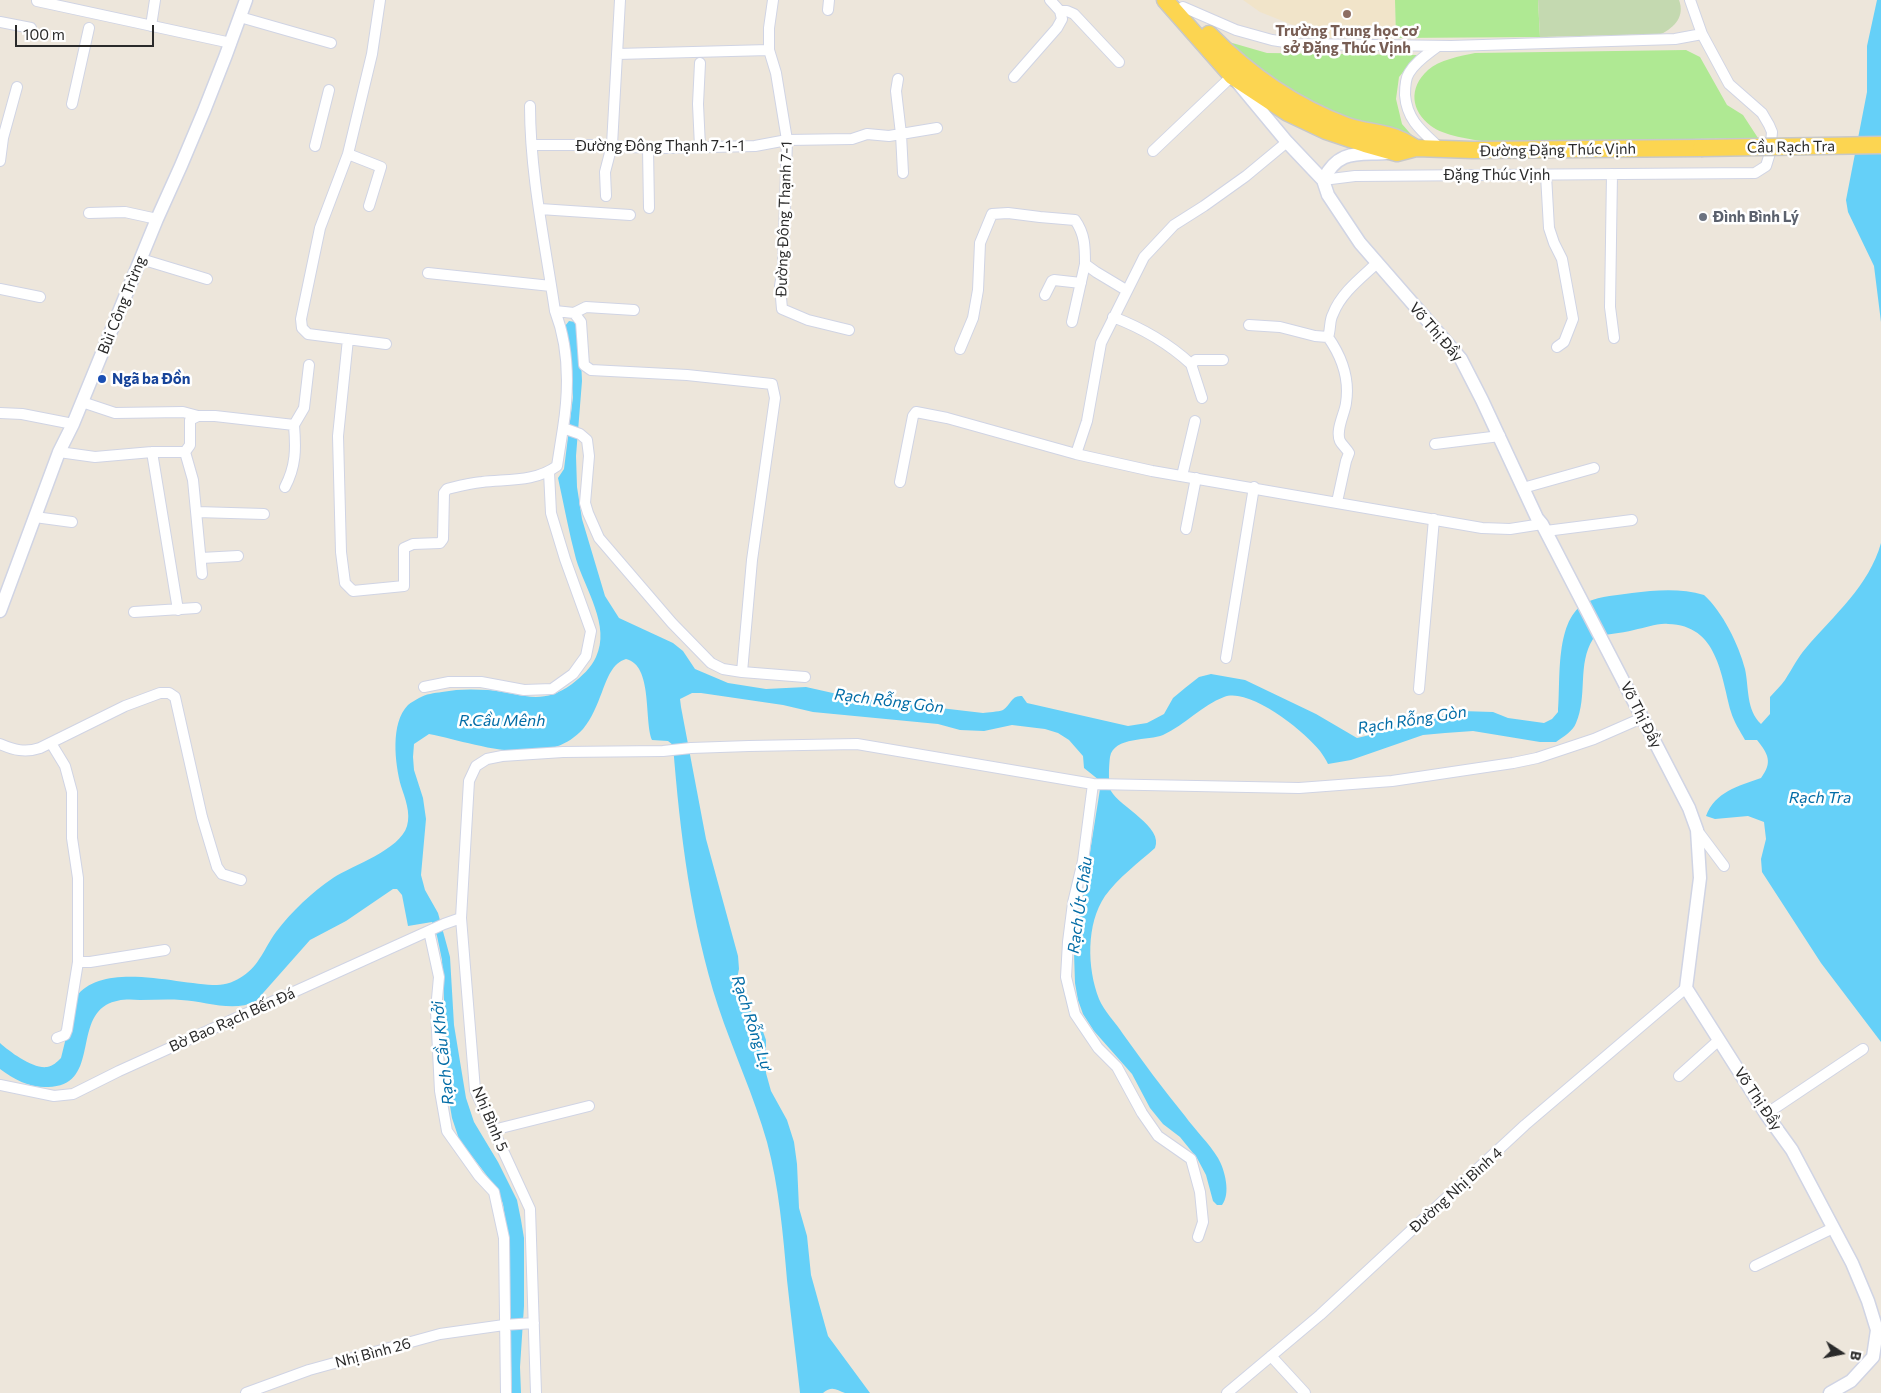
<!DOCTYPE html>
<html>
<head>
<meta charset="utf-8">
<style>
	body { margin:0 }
	#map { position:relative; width:1881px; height:1393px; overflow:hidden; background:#ede6db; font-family:Commissioner,sans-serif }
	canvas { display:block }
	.north { position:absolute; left:1816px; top:1328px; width:50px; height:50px; -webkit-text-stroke:4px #fff; paint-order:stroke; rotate:101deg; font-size:14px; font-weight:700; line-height:20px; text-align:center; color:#2a2a2a }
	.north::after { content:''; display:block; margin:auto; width:18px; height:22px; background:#2a2a2a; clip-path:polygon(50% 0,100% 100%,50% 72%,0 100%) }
	.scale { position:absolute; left:15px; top:25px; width:139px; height:22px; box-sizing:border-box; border:2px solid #2a2a2a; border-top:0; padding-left:6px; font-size:15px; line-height:18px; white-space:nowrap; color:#2a2a2a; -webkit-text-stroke:4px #fff; paint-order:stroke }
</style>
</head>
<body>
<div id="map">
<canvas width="1881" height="1393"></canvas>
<div class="north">B</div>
<div class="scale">100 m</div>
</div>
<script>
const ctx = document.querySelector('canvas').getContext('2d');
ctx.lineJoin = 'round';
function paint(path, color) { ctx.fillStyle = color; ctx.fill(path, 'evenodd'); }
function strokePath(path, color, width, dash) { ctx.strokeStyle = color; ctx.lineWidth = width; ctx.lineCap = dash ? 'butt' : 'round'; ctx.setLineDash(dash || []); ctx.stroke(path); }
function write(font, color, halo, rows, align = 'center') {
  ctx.font = font + ' Commissioner,sans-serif'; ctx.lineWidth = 5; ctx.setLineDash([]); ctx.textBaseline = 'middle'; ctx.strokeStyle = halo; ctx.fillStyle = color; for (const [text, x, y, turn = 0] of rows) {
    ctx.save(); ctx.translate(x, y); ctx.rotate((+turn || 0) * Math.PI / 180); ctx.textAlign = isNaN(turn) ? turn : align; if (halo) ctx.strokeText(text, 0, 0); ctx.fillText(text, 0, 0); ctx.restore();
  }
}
const education = new Path2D(`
	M1243 0H1395L1396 38H1299L1298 27 1260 12Z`);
const green = new Path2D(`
	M1395 0H1538L1540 37 1396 38Z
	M1222 40 1267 53 1417 55 1399 77 1396 99 1402 124 1415 139 1304 106Z
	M1686 50 1700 57 1727 105 1743 115 1758 138 1487 142C1471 139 1444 136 1431 126 1411 111 1408 88 1428 70 1439 60 1460 56 1475 53Z`);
const cemetery = new Path2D(`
	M1538 0H1679C1685 16 1675 27 1661 34L1540 37Z`);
const water = new Path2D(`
	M1877 0H1881V322L1874 266 1848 212 1846 200 1867 92V46Z
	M569 321 575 322 580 339 582 381 576 456 577 487 582 519 605 596 619 618 673 643 683 651 695 669 728 683 766 689 806 687 855 698 983 713C988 712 998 712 1003 710 1011 705 1011 695 1022 696L1027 703 1128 726 1147 723 1164 714 1173 698 1185 688 1199 677 1211 674 1245 680 1316 714 1357 738 1370 735 1407 723 1423 722 1461 711 1493 712 1508 718 1544 723 1552 719 1558 712C1561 681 1554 618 1587 602 1601 596 1618 595 1632 593 1656 590 1681 588 1704 595 1722 611 1739 645 1745 669 1749 687 1746 710 1761 724L1770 714V697C1775 691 1781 686 1785 680 1792 669 1798 657 1806 648 1834 615 1869 586 1881 543V1042L1821 963 1762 872 1761 859 1766 839 1764 822 1748 816 1715 819 1706 816C1715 792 1738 786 1761 778 1773 762 1768 754 1757 740H1745C1740 731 1734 722 1731 712 1721 676 1718 625 1668 624 1657 623 1645 628 1634 630 1620 634 1606 633 1593 639 1577 664 1588 696 1576 723 1573 731 1563 737 1556 742H1540L1473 731 1445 733 1423 735 1351 760 1328 764C1326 760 1323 755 1320 751 1305 732 1250 687 1224 697 1202 705 1185 725 1163 735 1149 741 1114 736 1110 757 1109 764 1108 784 1111 791 1120 807 1164 827 1155 848 1138 863 1118 878 1105 896 1086 924 1087 968 1099 999 1104 1011 1116 1023 1123 1034 1143 1062 1163 1089 1185 1116 1195 1130 1209 1143 1218 1158 1225 1170 1231 1194 1222 1205H1217L1213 1201 1206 1175 1197 1158 1180 1137 1163 1124 1150 1108 1132 1074 1094 1031 1083 1014 1078 1000 1075 983 1074 953 1100 789 1099 780 1084 768 1083 756 1069 740 1058 733 1045 729 1012 725 984 731 960 730 938 724 813 712 783 705 701 693H692L680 699 681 707 706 839 738 956 739 969 736 984 738 993 761 1026 766 1040V1073L771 1091 787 1120 794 1142 797 1164 799 1208 807 1236 811 1275 828 1336 870 1393C863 1393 852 1393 845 1393 837 1390 832 1385 823 1393H800C796 1355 791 1318 787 1280 783 1234 779 1187 767 1142 754 1096 733 1051 718 1006 691 922 680 834 673 745L668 741 652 740C644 720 653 665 626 659 612 663 607 679 602 692 597 705 592 718 583 729 545 771 475 743 429 734L414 744 413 757 414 770 423 798 426 819 421 875 425 890 438 913 450 957 454 1025 466 1098 474 1122 498 1162 517 1200 521 1220 524 1238V1306L520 1367 521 1393H512L507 1232 503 1204 497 1189 459 1139 452 1118 449 1100 442 960 437 936 432 922 408 926 402 895 397 889H393L346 921 310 940 256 1001C233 1013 206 1001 181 1000 168 999 154 1000 140 1000 128 999 117 999 106 1005 74 1024 99 1086 48 1087 30 1088 15 1080 0 1069V1043C10 1052 33 1069 47 1067 53 1066 57 1062 61 1058L76 997C103 960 178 985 217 985 226 985 236 981 243 976 259 966 265 947 276 932 292 911 311 893 333 878 353 865 400 850 407 826 411 813 405 798 401 786 395 764 390 723 408 705 411 702 416 700 419 698 426 694 434 693 442 692 457 689 472 689 488 690 522 693 540 707 572 684 582 676 591 668 596 657 611 626 585 589 576 559 569 533 564 505 558 478L564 469 573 397 565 326Z`);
const minor = new Path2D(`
	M380 0 372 54 348 154 320 228 301 319 302 328 308 334 386 344
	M773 0 769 28V50L776 73 787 140 783 267 780 286 782 309 808 320 849 330
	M1690 0 1702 34
	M37 1 231 43
	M1183 7 1236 30 1272 40 1298 44 1451 46 1675 39 1702 34 1729 84 1762 113 1769 125 1772 132 1770 153 1766 166 1755 173 1355 176 1323 180
	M828 10 829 0
	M1060 11H1067L1074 14 1119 62
	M240 17 331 43
	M0 22 31 28
	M151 26 155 0
	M1438 46C1428 54 1416 61 1409 73 1405 79 1405 88 1405 95 1407 121 1423 132 1441 149
	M617 54 769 50
	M700 63 698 104 700 147
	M1014 77 1057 28 1062 19 1060 11 1050 0
	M72 104 89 28
	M530 106C530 174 545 243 555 311 569 347 569 390 563 428L580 434 587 440 589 456 585 503 588 513 599 538 672 623 711 663 723 669 742 672 805 677
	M532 145H612L624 147 667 148 755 146 787 140 852 139 867 134 889 136 901 134 896 91 898 79
	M315 146 329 90
	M648 148 649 208
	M1153 151 1232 76
	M348 154 381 167 369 206
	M0 161 3 138 17 87
	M903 173 901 134 937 128
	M1612 174 1610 307 1614 338
	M1546 175 1549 228 1554 243 1562 259 1573 319 1564 342 1557 347
	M606 196 605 172 612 145 620 0
	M540 209 630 215
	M89 213 125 212 157 219
	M141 259 207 279
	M428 273 551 286
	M0 289 40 297
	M1045 295 1052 281 1054 280 1081 283
	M555 311 574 313 581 322 584 365 591 370 687 375 772 384 775 398 752 560 742 672
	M574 313 586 307 634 310
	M1113 317C1142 328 1168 343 1191 364L1196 360H1223
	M1072 322 1085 264
	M1249 325 1280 327 1315 336 1328 337C1331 329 1329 321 1333 314 1341 293 1361 278 1377 263
	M1328 337C1342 357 1350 378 1346 403 1345 413 1335 430 1340 441 1342 445 1347 449 1349 453L1346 461 1337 502
	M348 339 338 436 341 552 345 583 353 591 404 586V548L413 544 440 543 443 539 444 493 447 489C459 486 470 483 482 482 508 479 535 482 557 466L563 428
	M960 349 973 318 978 290 980 243 992 214 1008 213 1040 217 1075 220C1085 234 1085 247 1085 264L1096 272 1126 290
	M1191 364 1202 398
	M82 402 115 413 183 412 198 416
	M0 413 22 414 73 424
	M294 425 304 408 309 365
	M1435 444 1500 436
	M59 452 95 457 152 452H185L190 445V420L198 416H215L294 425C296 449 296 466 285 487
	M152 452 178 610
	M185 452 193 480 202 574
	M1076 454 1087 421 1101 343 1144 257 1174 225 1204 206 1246 176 1287 142
	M1182 476 1195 421
	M900 482 913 416 916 412 947 418 1076 454 1152 471 1482 528 1510 529 1542 524
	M1523 488 1594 468
	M197 512 264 514
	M35 517 72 522
	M1186 529 1196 478
	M1546 531 1632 520
	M201 558 238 556
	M134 612 196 608
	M1226 658 1254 487
	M424 687 449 682H481L524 690 552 689 573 674 586 656 591 631 565 559 551 513 549 472
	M1419 689 1434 519
	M51 743 65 766 72 792V838L78 878V962H90L165 950
	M0 744C14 750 25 753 40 748L125 706 160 693H169L175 697 202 817 217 867 222 874 241 880
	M1093 784 1083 861 1073 903 1068 942 1066 977 1075 1014 1098 1048 1117 1067 1142 1113 1158 1136 1191 1159 1200 1192 1203 1222 1198 1237
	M1697 830 1724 866
	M429 931 439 977 436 1010 440 1091 447 1131 479 1176 494 1192 504 1238 506 1393
	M57 1038 65 1035 67 1030 78 962
	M1679 1076 1719 1040
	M0 1085 54 1096 73 1094 119 1071 444 924 461 918
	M1766 1114 1863 1049
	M493 1130 589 1106
	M1755 1266 1833 1228
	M1271 1356 1305 1393
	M246 1393 309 1370 440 1334 504 1325 534 1323
	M536 1393 530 1209 475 1090 461 918 469 781 476 766 487 759 502 756 563 752 663 751 691 748 749 746 857 744 1093 784 1299 788 1392 781 1513 763 1537 758 1594 739 1642 718
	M1227 1393 1320 1315 1525 1125 1686 988`);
const tertiary = new Path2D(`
	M1238 83 1287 142 1323 180 1328 195 1360 243 1461 359 1482 400 1537 518 1542 524 1689 808 1697 830 1700 878 1686 988 1766 1114 1792 1150 1852 1263 1868 1301 1877 1330 1873 1357 1851 1381 1830 1393
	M1323 180C1339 149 1356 155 1387 153
	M0 611 59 452 73 424 157 219C190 148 220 74 246 0`);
const primary = new Path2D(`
	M1165 0 1232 76 1288 113 1326 131 1365 144 1397 153 1416 148 1473 150 1701 148
	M1209 34C1249 75 1293 106 1347 126 1364 132 1383 132 1399 139 1405 141 1410 145 1416 148`);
const primaryBridge = new Path2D(`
	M1701 148 1881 145`);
const markers = [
	[1347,14,5,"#8d6e63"],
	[1703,217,5,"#6b7280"],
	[102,379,5,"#1a4fb4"]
];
const educationNames = [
	["Trường Trung học cơ",1347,31],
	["sở Đặng Thúc Vịnh",1347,48]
];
const streetNames = [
	["Đường Đông Thạnh 7-1-1",660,146],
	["Cầu Rạch Tra",1791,147,-1],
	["Đường Đặng Thúc Vịnh",1558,150,-1],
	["Đặng Thúc Vịnh",1497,175],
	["Đường Đông Thạnh 7-1",784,219,-88],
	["Bùi Công Trừng",122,305,-68],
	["Võ Thị Đầy",1436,332,49],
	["Võ Thị Đầy",1641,715,63],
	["Bờ Bao Rạch Bến Đá",232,1020,-24],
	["Võ Thị Đầy",1758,1099,56],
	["Nhị Bình 5",490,1119,67],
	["Đường Nhị Bình 4",1456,1190,-42],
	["Nhị Bình 26",373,1353,-15]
];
const worshipNames = [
	["Đình Bình Lý",1713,217]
];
const transitNames = [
	["Ngã ba Đồn",112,379]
];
const waterNames = [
	["Rạch Rỗng Gòn",889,701,7],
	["Rạch Rỗng Gòn",1412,720,-9],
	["R.Cầu Mênh",502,721],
	["Rạch Tra",1820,798],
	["Rạch Út Châu",1080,905,-82],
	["Rạch Rỗng Lự",752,1023,72],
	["Rạch Cầu Khởi",443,1053,-96]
];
paint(education, '#f1e4c9');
paint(green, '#afe993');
paint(cemetery, '#c4d9b0');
paint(water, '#65d0f8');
strokePath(minor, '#d0d4e4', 12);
strokePath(tertiary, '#d0d4e4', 15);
strokePath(primary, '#c8c8c8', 19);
strokePath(minor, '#fff', 10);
strokePath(tertiary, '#fff', 12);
strokePath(primary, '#fcd551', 16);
strokePath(primaryBridge, '#c8c8c8', 19, []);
strokePath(primaryBridge, '#fcd551', 16);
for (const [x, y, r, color] of markers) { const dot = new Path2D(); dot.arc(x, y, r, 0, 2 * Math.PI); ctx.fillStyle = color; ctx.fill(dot); strokePath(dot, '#fff', 2); }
write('bold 15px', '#785e54', '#fff', educationNames);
write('15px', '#2a2a2a', '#fff', streetNames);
write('bold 15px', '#5b616d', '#fff', worshipNames, 'left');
write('bold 15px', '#164399', '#fff', transitNames, 'left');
write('italic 16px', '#026ca6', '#fff', waterNames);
</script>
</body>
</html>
